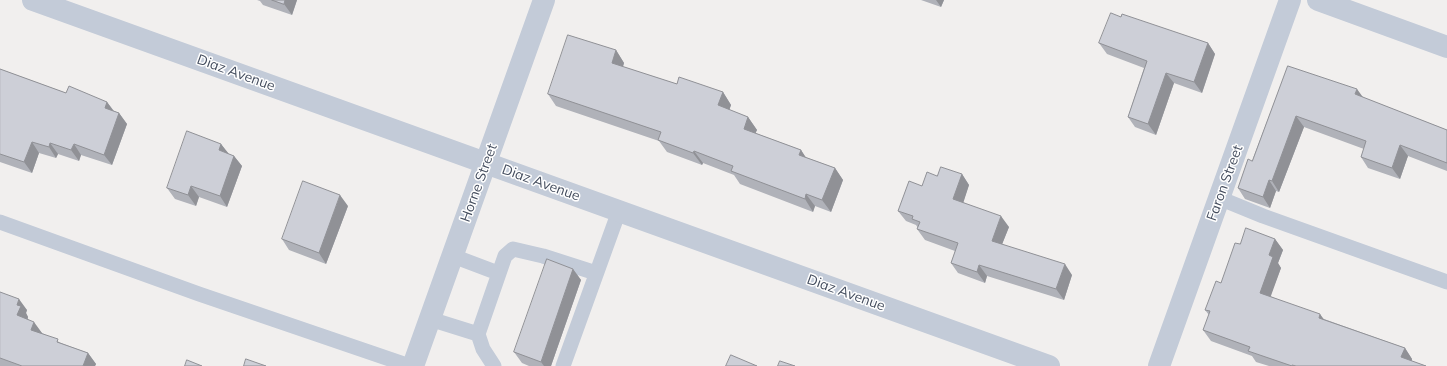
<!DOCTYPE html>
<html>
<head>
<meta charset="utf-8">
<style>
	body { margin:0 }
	canvas { display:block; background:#f1efee }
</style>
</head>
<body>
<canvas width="1447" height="366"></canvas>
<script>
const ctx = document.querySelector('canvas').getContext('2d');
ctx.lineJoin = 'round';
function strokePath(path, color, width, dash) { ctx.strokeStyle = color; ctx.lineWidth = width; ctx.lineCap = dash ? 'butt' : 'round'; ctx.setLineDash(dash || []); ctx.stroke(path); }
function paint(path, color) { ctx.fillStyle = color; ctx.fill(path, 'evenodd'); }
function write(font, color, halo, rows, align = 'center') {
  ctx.font = font + ' Mulish,sans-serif'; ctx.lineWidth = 3; ctx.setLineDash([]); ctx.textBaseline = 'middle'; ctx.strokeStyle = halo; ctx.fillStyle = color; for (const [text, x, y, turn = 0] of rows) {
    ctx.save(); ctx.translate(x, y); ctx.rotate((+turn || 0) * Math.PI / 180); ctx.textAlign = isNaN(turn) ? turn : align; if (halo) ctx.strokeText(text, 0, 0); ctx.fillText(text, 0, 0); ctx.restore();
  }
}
const service = new Path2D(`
	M1219 198 1263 216 1447 282
	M0 222 199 294 410 366
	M453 256 498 273
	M430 319 478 334 483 349 494 366
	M478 334 505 256 513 249 543 256 596 273
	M563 366 619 211`);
const minor = new Path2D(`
	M33 0 1049 366
	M1318 0 1447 47
	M1159 366 1290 0`);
const tertiary = new Path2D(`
	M413 366 544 0`);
const wall = new Path2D(`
	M257 0H297L292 15 263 5 260 1Z
	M921 0H944L941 7Z
	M1121 17 1208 43 1215 54 1202 93 1174 83 1156 135 1135 127 1128 117 1144 68 1107 54 1099 43Z
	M616 50 624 63 623 67 677 84 723 92 731 105 729 110 748 117 757 130 755 133 801 150 805 157 835 168 843 180 831 212 815 206 813 212 740 184 734 175 703 163 702 165 667 152 659 141 556 106 548 94Z
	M1288 66 1362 97 1447 130V171L1408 156 1400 179 1368 168 1361 157 1364 149 1304 127 1279 192 1276 191 1270 208 1245 199 1238 188 1252 161Z
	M0 69 66 93 107 102 114 111 119 113 127 124 112 165 81 155 79 161 58 154 56 158 39 153 32 173 0 162Z
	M221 144 228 154 234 156 242 166 227 207 199 197 196 206 175 199 167 188Z
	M962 174 969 185 963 202 1009 227 1002 244 1072 275 1064 300 987 276 985 283 958 273 951 263 955 251 925 240 917 229 918 228 916 225 906 221 898 211 922 186 937 176Z
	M348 206 326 264 289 250 282 239Z
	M1275 239 1283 250 1278 263 1281 268 1270 296 1324 319 1405 348 1412 359V361L1426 366H1269L1256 362 1252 356 1211 341 1203 330 1209 315 1205 310 1221 283 1240 244Z
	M573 269 581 280 551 366H529L522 363 514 352Z
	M0 292 27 310 26 313 28 317V319L42 333 61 343 88 353 96 364 95 366H0Z`);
const shadedWall = new Path2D(`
	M285 0H297L292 15 284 4Z
	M936 0H944L941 7Z
	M1208 43 1215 54 1202 93 1194 82Z
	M616 50 624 63 620 75 612 63Z
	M1166 73 1174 83 1156 135 1148 124Z
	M1357 89 1365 100 1355 94Z
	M723 92 731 105 727 117 718 105Z
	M107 102 115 113 105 108Z
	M119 113 127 124 112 165 104 155Z
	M1296 116 1304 127 1279 192 1272 181Z
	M748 117 757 130 752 141 744 129Z
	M32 142 39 153 32 173 24 162Z
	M50 143 58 154 56 158 49 147Z
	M74 144 81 155 79 161 71 150Z
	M221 144 229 154 219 150Z
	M1400 145 1408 156 1400 179 1392 168Z
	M801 150 809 162 799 155Z
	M694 151 703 163 702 165 693 153Z
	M234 156 242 166 227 207 220 196Z
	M835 168 843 180 831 212 822 200Z
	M962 174 969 185 961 210 953 199Z
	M1269 180 1276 191 1270 208 1263 197Z
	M191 186 199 197 196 206 188 195Z
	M806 194 815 206 813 212 805 199Z
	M340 195 348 206 326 264 319 253Z
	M1001 216 1009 227 999 252 992 241Z
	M1275 239 1283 250 1278 263 1281 268 1268 304 1260 293 1269 255Z
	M1065 264 1072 275 1064 300 1056 289Z
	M979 265 987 276 985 283 977 272Z
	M573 269 581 280 551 366H544L541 362Z
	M19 299 27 310 26 313 28 317 25 326 17 315V305Z
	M1320 314 1328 325 1319 318Z
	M34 322 42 333 39 341 31 330Z
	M1405 348 1412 359 1410 366 1401 357Z
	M88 353 96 364 95 366H83Z`);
const building = new Path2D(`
	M272 0H285L284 4Z
	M1111 13 1121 17 1122 14 1208 43 1194 82 1166 73 1148 124 1128 117 1147 61 1099 43Z
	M568 35 616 50 612 63 677 84 679 77 723 92 718 105 748 117 744 129 801 150 799 155 835 168 822 200 806 194 805 199 731 171 733 166 694 151 693 153 658 140 661 132 548 94Z
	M1288 66 1357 89 1355 94 1447 130V163L1400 145 1392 168 1361 157 1366 141 1296 116 1272 181 1269 180 1263 197 1238 188 1248 159 1252 161Z
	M0 69 66 93 69 86 107 102 105 108 119 113 104 155 74 144 71 150 50 143 49 147 32 142 24 162 0 154Z
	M187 131 221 144 219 150 234 156 220 196 191 186 188 195 167 188Z
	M941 167 962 174 953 199 1001 216 992 241 1065 264 1056 289 979 265 977 272 951 263 958 243 917 229 920 222 912 219 913 216 898 211 909 181 922 186 927 172 937 176Z
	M303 181 340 195 319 253 282 239Z
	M1246 228 1275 239 1269 255 1273 257 1260 293 1320 314 1319 318 1405 348 1401 357 1426 366H1296L1292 365V366L1248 351 1250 347 1203 330 1210 311 1205 310 1216 281 1221 283 1235 243 1240 244Z
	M547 259 573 269 541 362 514 352Z
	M0 292 19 299 17 305 21 306 17 315 34 322 31 330 58 339 57 342 88 353 83 366H22L0 358Z
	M731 355 757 366H726Z
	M246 359 266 366H244Z
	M187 360 202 366H185Z
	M780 361 795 366H778Z`);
const streetNames = [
	["Diaz Avenue",236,73,20],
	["Horne Street",479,183,-70],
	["Diaz Avenue",541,183,20],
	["Faron Street",1225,183,-70],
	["Diaz Avenue",846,293,20]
];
strokePath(service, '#c3cbd8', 15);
strokePath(minor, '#c3cbd8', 22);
strokePath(tertiary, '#c3cbd8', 22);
paint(wall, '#b0b2b9');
paint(shadedWall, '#909196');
paint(building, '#cdcfd7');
strokePath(building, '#909196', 1);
write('14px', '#444d5e', '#fff', streetNames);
</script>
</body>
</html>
